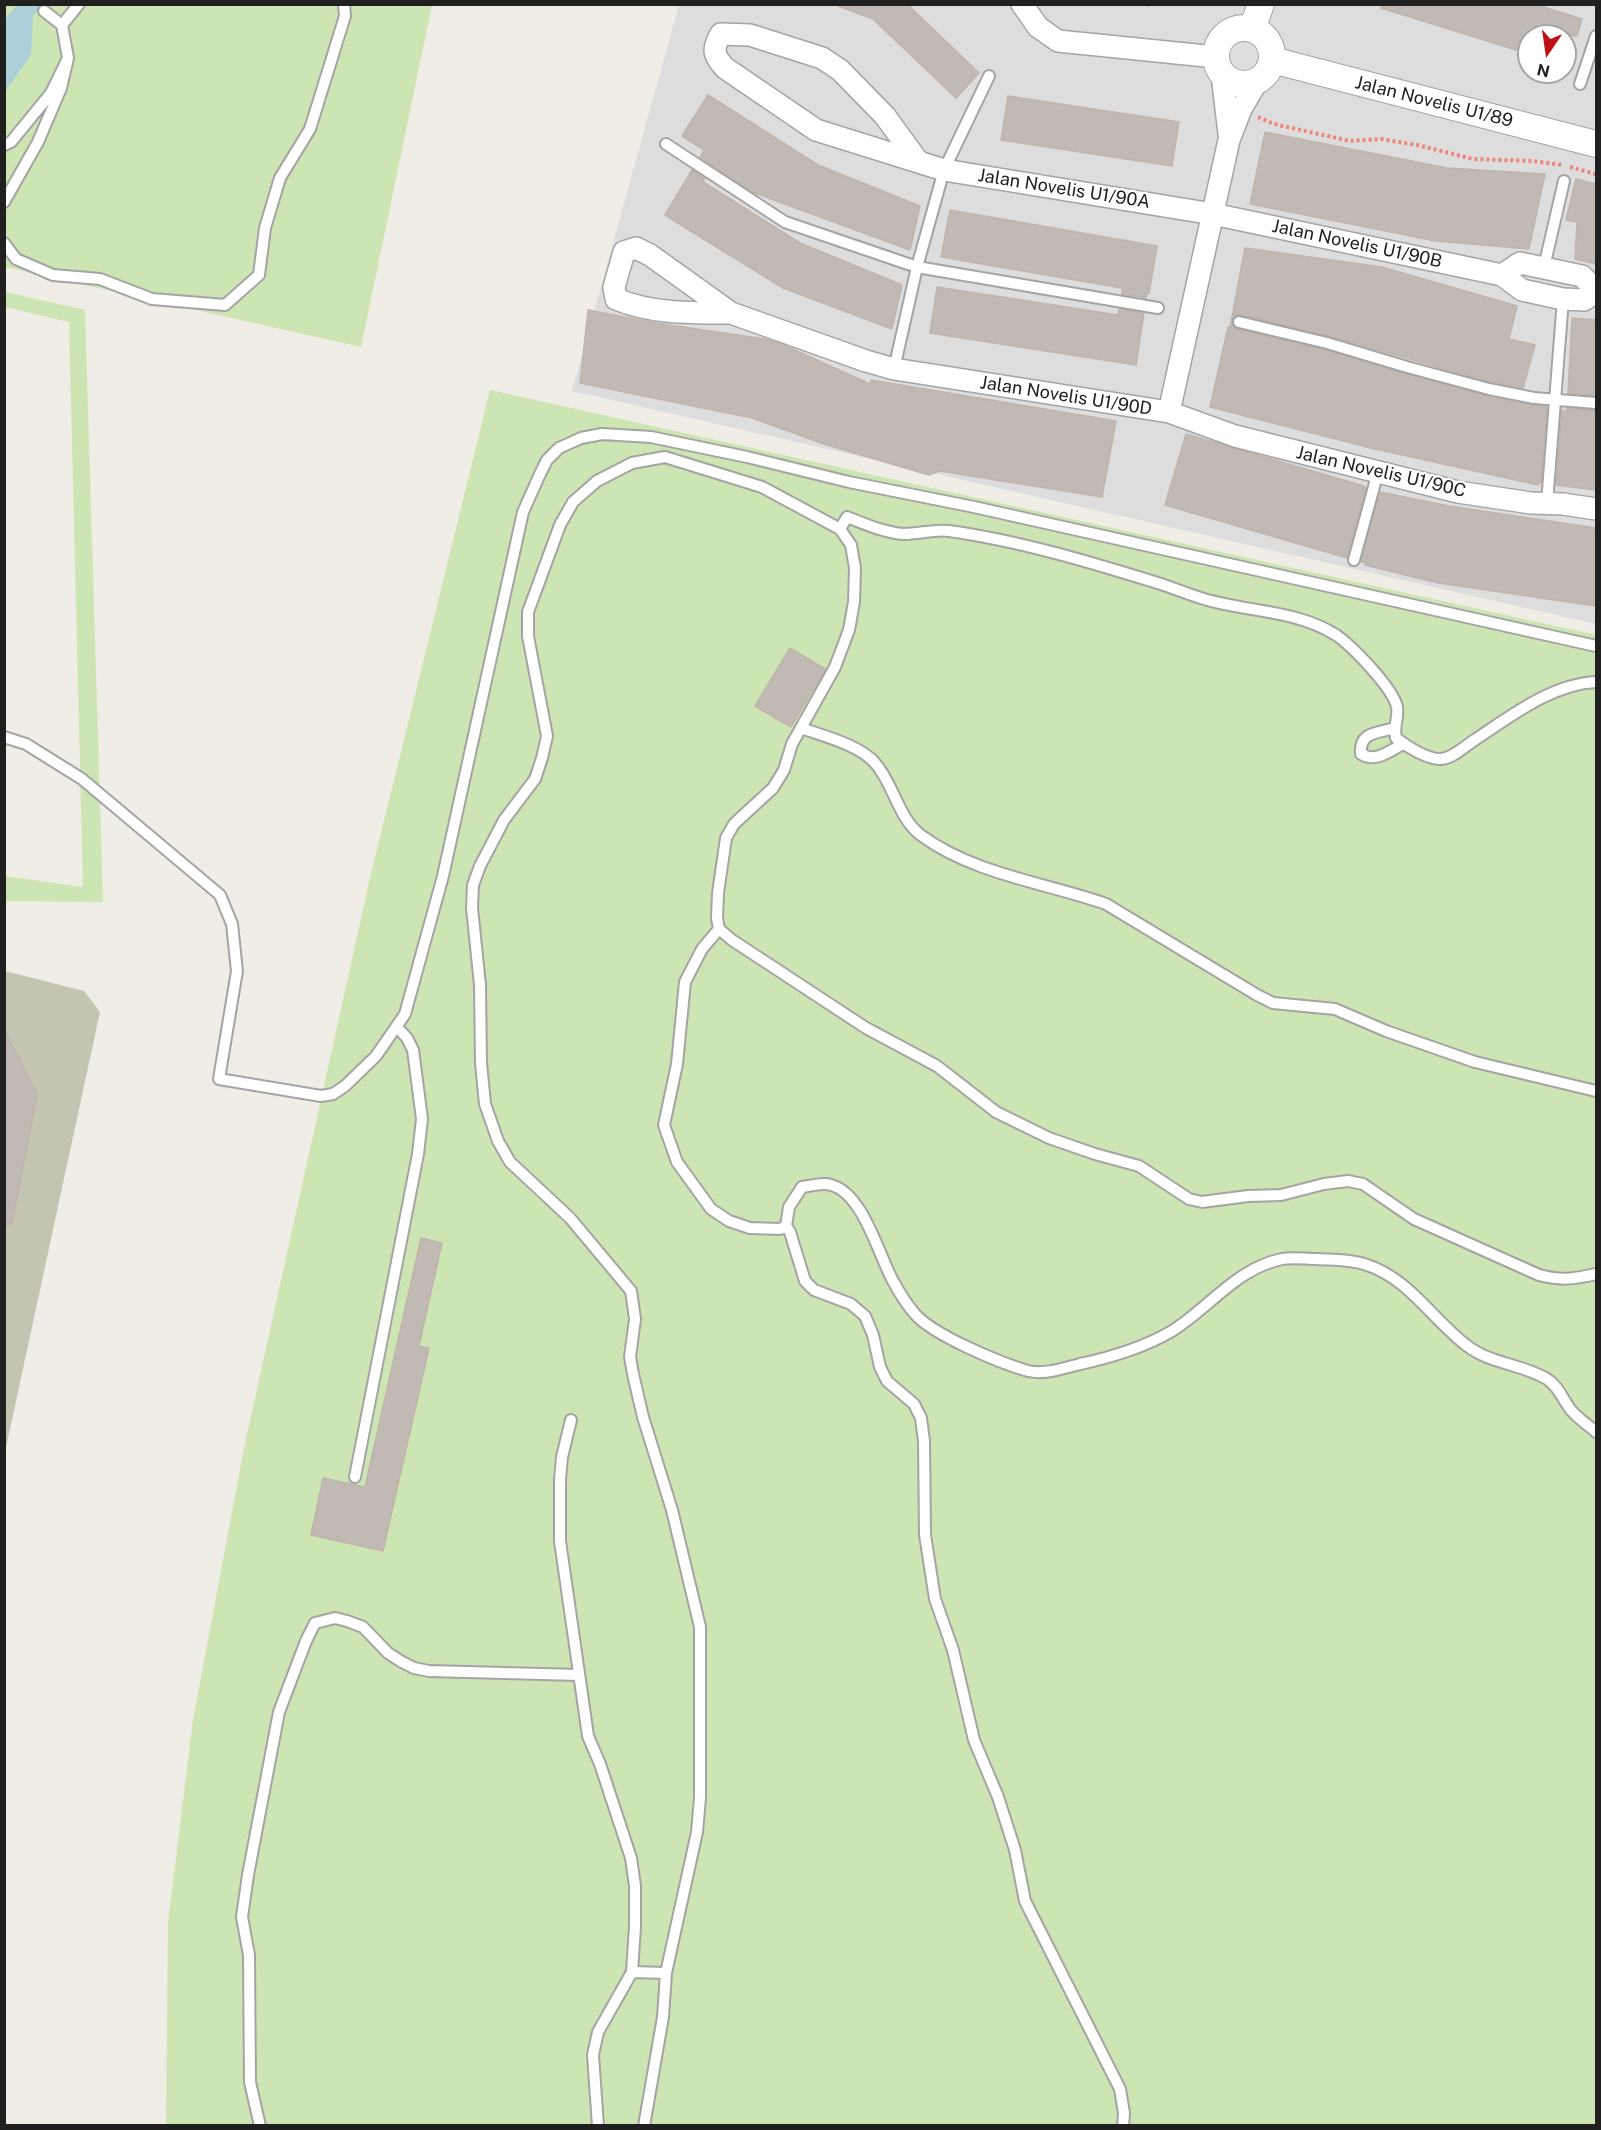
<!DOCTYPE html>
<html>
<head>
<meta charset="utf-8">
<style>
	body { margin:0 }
	#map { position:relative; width:1601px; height:2130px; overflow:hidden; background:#f0ede7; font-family:"Public Sans",sans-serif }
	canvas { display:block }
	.frame { position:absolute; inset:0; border:6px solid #202020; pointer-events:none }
	.north { position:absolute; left:1517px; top:24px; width:60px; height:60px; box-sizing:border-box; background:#fff; border:2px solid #a6a6a6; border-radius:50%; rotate:193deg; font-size:16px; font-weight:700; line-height:24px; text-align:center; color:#202020 }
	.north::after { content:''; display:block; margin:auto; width:21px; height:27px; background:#bf1113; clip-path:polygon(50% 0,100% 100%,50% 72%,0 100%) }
</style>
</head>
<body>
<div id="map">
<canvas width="1601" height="2130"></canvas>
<div class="frame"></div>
<div class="north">N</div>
</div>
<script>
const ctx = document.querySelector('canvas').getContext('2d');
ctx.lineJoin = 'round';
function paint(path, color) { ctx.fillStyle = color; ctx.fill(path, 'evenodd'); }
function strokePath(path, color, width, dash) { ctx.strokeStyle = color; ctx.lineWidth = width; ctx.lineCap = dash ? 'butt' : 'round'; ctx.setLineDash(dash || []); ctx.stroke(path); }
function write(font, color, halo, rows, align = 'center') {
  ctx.font = font + ' "Public Sans",sans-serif'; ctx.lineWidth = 4.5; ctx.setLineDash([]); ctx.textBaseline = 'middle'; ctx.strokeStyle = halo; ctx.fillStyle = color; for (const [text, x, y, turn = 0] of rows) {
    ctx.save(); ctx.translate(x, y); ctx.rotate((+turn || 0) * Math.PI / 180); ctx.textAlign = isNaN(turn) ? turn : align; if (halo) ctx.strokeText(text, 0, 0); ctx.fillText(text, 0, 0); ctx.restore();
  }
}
const residential = new Path2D(`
	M679 5H1596V624L572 391ZM1529 36H1565V72H1529Z`);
const construction = new Path2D(`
	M5 971 84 991 100 1012 5 1452Z`);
const grass = new Path2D(`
	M4 5H432L361 347 5 267Z
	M5 292 85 310 103 902 5 901V876L83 887 69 322 5 307Z
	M490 390 1596 635V2125L166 2126 168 1922 193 1720 244 1448 369 882Z`);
const water = new Path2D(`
	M18 4 43 5 33 15 31 55 5 92V19Z`);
const building = new Path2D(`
	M839 4H907L979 73 956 98 873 19 838 6Z
	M1382 4H1534L1582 19 1577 36H1529V54L1381 8Z
	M708 95 818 165 920 206 910 250 752 192 700 157 704 150 682 136Z
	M1008 96 1179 122 1172 166 1001 140Z
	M1265 132 1447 168 1545 174 1529 249 1436 241 1250 204Z
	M692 170 705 178 703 182 800 243 902 285 892 329 783 288 665 215Z
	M1576 179 1596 184V264L1575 259 1577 222 1566 220Z
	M950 210 1157 246 1149 293H1147L1146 298 1122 294V288L941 257Z
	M1245 248 1382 267 1517 306 1509 339 1535 345 1523 388 1491 382 1329 336 1241 315 1234 316 1232 324 1237 329 1325 350 1487 396 1547 407 1541 483H1539L1538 485 1371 448 1210 407 1228 327 1230 328Z
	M937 287 1118 315 1119 309 1144 313 1136 365 930 333Z
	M588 310 656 323 765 339 786 346 870 384 871 380 1116 421 1102 497 940 471 929 475 827 445 752 418 580 383Z
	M1572 318 1596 320V396L1568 393Z
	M1567 408 1596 410V490L1556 485 1562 410 1567 412Z
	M1186 434 1364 486 1366 488 1347 558 1165 505Z
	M1380 492 1449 506 1596 528V606L1438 583 1365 565 1366 563 1361 562Z
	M790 648 825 669 791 727 755 706Z
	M4 1029 37 1094 12 1224H4Z
	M421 1238 442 1243 419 1346 429 1348 383 1551 311 1535 323 1478 365 1487Z`);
const path = new Path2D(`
	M1148 4 1149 6
	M1258 117 1274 124 1350 141 1381 139 1417 145 1473 159 1533 161 1562 165
	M1570 167 1596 174`);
const service = new Path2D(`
	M44 11 62 25 79 4
	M1580 84 1596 36
	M666 144 785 222 917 267 1158 308
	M4 145 11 142 51 93 68 58 62 25
	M4 202 38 142 61 88 68 58
	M4 243 16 259 53 275 100 279 152 299 225 305 259 275 265 228 280 178 310 129 345 16 344 4
	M1544 267 1564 181
	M1239 322 1327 343 1407 367 1489 389 1534 398 1596 403
	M894 369 917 267 944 170 989 76
	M1547 503 1563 299
	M840 529 847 517C865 524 885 533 904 534 919 534 934 529 949 531 1021 541 1093 563 1161 584 1176 589 1190 595 1204 599 1247 612 1297 610 1336 635 1352 646 1393 688 1397 707 1399 717 1393 727 1396 738 1406 746 1428 760 1441 759 1453 758 1464 747 1473 741 1510 717 1551 684 1596 682
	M1354 560 1378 472
	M801 728C823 736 860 745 875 763 894 784 898 819 922 836 974 874 1046 883 1106 904L1257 995 1273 1003 1335 1009 1386 1031 1475 1062 1596 1091
	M1395 728C1377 733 1359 732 1361 754 1376 763 1389 751 1403 744
	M4 737 26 744 82 779 220 895 232 924 237 971 219 1079 321 1096 333 1094 345 1086 376 1056 405 1014 443 876 523 512 540 474 547 460 559 448 581 438 602 434 651 437 747 457 849 482 974 507 1596 646
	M719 929 702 949 685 982 677 1064 664 1125 677 1162 711 1209 729 1221 750 1228 780 1229 786 1226 789 1207 802 1187C811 1186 822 1182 831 1185 863 1193 879 1256 893 1281 899 1292 907 1305 915 1314 933 1335 1000 1363 1028 1371 1045 1375 1064 1368 1080 1364 1113 1357 1143 1348 1172 1331 1209 1308 1237 1268 1282 1259 1292 1257 1305 1259 1316 1259 1332 1260 1348 1259 1364 1264 1408 1277 1431 1318 1466 1345 1490 1364 1522 1364 1547 1379 1558 1386 1561 1396 1568 1406 1574 1416 1587 1424 1596 1432
	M786 1226 790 1232 805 1281 814 1290 851 1304 865 1316 873 1335 880 1367 887 1381 914 1404 921 1418 924 1441 925 1535 935 1599 953 1650 974 1740 998 1797 1015 1850 1025 1901 1120 2089 1124 2113 1123 2126
	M571 1420 562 1457 560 1480V1541L588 1736 600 1764 631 1858 635 1886V1927L632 1972 598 2032 593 2055 598 2126
	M355 1477 418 1154 422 1119 413 1050 407 1038 397 1027
	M632 1972 666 1973
	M260 2126 250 2082 249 1955 242 1917 248 1875 279 1712 306 1641 315 1623 335 1618 347 1621 363 1627 388 1653 402 1662 414 1668 429 1671 579 1675
	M644 2126 663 2017 666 1973 697 1832 700 1798V1627L672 1510 643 1417 633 1374 630 1357 635 1319 631 1291 570 1218 510 1162 498 1141 485 1104 481 1063 480 985 472 908 473 885 480 866 504 820 535 779 542 758 547 736 528 636V612L560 525 573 502 597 481 632 463 665 457 762 487 840 529 851 545 855 568 854 602 849 630 835 667 792 744 784 770 773 788 734 824 726 838 718 893 717 918 719 929 732 940 866 1028 937 1066 996 1112 1049 1138 1095 1154 1139 1166 1189 1199 1202 1202 1248 1196 1281 1195 1324 1184 1348 1181 1363 1184 1414 1219 1539 1275C1563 1281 1573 1279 1596 1274`);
const minor = new Path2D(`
	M1022 4 1038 27 1058 41 1216 57
	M1222 74 1229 134
	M917 160 885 116 840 70 822 58 750 35 721 34C712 49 713 55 725 68L816 130 944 170 1213 214 1502 275 1522 290 1563 299 1584 300 1596 292
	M1502 275 1520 263 1582 276 1596 290
	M731 313C692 313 652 314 616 299L614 287 624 252 636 248 650 255 731 313 866 361 894 369 1169 412 1235 436 1458 492 1531 503 1563 504 1596 509
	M1169 412 1229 140 1241 109 1258 80`);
const tertiary = new Path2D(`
	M1216 56a28 28 0 1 1 56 0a28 28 0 1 1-56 0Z
	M1252 29 1261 4
	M1272 60 1596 144`);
const streetNames = [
	["Jalan Novelis U1/89",1434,102,14],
	["Jalan Novelis U1/90A",1064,189,9],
	["Jalan Novelis U1/90B",1357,244,12],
	["Jalan Novelis U1/90D",1066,396,9],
	["Jalan Novelis U1/90C",1381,472,13]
];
paint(residential, '#dedddd');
paint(construction, '#c4c4b3');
paint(grass, '#cce5b2');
paint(water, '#acd0da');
paint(building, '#c0b9b4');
strokePath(building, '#c0b4ab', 1.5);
strokePath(service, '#a4a4a4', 14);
strokePath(minor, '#a4a4a4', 24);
strokePath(tertiary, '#a4a4a4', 28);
strokePath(path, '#ef847a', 4, [3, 3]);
strokePath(service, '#fff', 10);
strokePath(minor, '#fff', 21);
strokePath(tertiary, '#fff', 26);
write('18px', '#202020', '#fff', streetNames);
</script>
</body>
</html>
